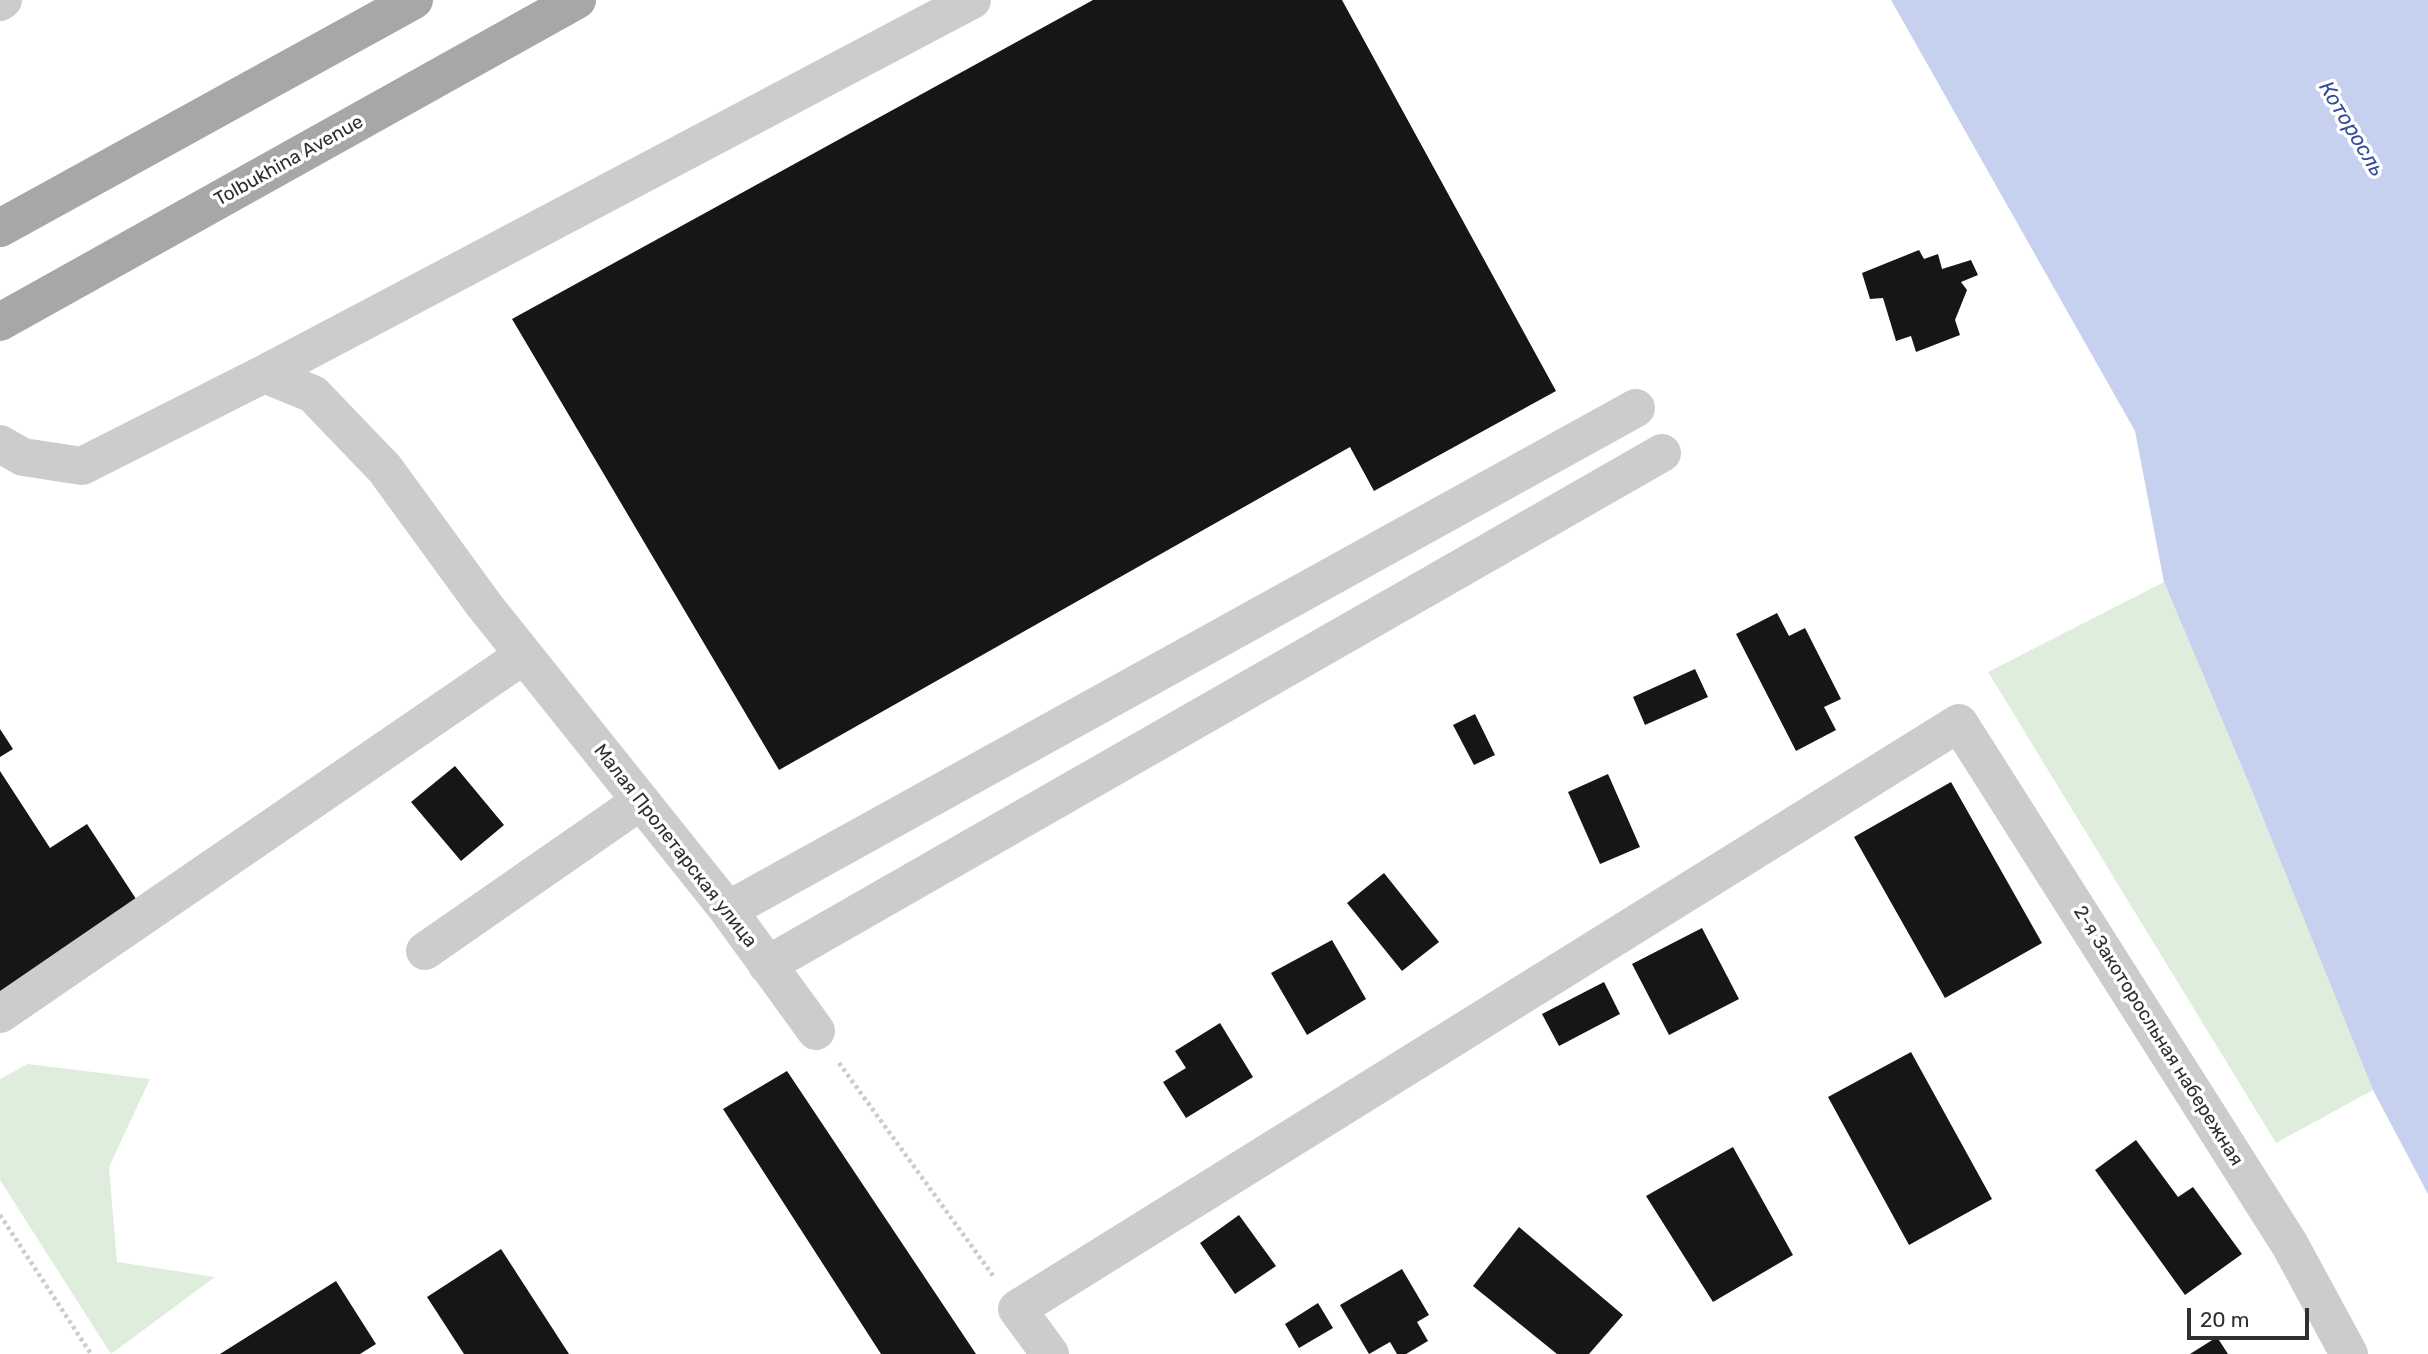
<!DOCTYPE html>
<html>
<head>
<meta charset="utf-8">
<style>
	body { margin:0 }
	#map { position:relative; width:2428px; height:1354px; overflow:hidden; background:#fff; font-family:Rubik,sans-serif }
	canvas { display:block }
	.scale { position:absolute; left:2187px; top:1308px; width:122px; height:32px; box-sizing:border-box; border:4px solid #2f2f2f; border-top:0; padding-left:9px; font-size:21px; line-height:24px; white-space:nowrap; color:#2f2f2f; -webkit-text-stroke:5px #fff; paint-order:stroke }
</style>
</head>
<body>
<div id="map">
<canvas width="2428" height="1354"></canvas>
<div class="scale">20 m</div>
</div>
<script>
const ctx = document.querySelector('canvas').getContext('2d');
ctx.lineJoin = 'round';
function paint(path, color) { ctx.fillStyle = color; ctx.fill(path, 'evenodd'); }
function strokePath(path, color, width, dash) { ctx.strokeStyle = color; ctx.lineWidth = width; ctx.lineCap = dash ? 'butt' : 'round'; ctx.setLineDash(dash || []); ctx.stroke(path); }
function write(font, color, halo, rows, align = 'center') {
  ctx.font = font + ' Rubik,sans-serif'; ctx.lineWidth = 7; ctx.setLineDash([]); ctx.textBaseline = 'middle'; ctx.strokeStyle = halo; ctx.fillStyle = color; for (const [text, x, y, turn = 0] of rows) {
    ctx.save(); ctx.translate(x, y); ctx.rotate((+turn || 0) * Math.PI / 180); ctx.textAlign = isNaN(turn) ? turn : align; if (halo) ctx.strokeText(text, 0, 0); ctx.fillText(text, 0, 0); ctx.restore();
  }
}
const green = new Path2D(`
	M2164 582 2250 786 2373 1090 2276 1143 1988 672Z
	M28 1064 150 1079 109 1167 117 1262 215 1277 111 1354 0 1180V1079Z`);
const water = new Path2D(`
	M1891 0H2428V1194L2373 1090 2250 786 2164 582 2135 431Z`);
const building = new Path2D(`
	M1093 0H1342L1556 391 1374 491 1350 447 779 770 512 319Z
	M1919 250 1924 259 1938 254 1942 269 1971 260 1978 275 1961 282 1967 290 1955 320 1960 335 1916 352 1911 336 1896 341 1883 298 1870 299 1862 273Z
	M1777 613 1789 636 1805 628 1841 699 1824 707 1836 730 1796 751 1736 634Z
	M1695 669 1708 697 1645 725 1633 697Z
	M1475 714 1495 755 1474 765 1453 725Z
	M0 729 13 749 0 757Z
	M455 766 504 825 461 861 411 802Z
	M0 771 50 848 87 824 140 905 0 996Z
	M1608 774 1640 847 1600 864 1568 792Z
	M1951 782 2042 943 1945 998 1854 837Z
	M1384 873 1439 942 1402 971 1347 903Z
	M1702 928 1739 999 1669 1035 1632 964Z
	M1332 940 1366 999 1307 1035 1271 973Z
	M1604 982 1620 1014 1559 1046 1542 1014Z
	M1220 1023 1253 1077 1186 1118 1163 1082 1186 1068 1175 1051Z
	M1911 1052 1992 1199 1909 1245 1828 1097Z
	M787 1071 976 1354H881L723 1109Z
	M2136 1140 2178 1197 2193 1187 2242 1254 2185 1295 2095 1170Z
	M1733 1147 1793 1255 1713 1302 1646 1196Z
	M1239 1215 1276 1266 1235 1294 1200 1243Z
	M1519 1227 1623 1315 1589 1354H1557L1473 1286Z
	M501 1249 569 1354H464L427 1297Z
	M1402 1269 1429 1315 1417 1322 1428 1341 1406 1354H1397L1390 1342 1369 1354 1340 1305Z
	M336 1281 376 1344 360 1354H220Z
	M1318 1303 1333 1328 1299 1348 1285 1324Z
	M2217 1337 2228 1354H2190Z`);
const path = new Path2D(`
	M839 1063 994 1277
	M0 1215 91 1354`);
const minor = new Path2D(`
	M0 2 3 0
	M264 374 313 394 385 469 484 605 728 910 816 1031
	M0 444 23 457 82 466 264 374 972 0
	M728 910 1636 408
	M425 951 641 801
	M767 965 1662 453
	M0 1014 524 655
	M1050 1354 1017 1309 1959 723 2290 1245 2349 1354`);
const major = new Path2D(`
	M0 228 414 0
	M0 322 577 0`);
const streetNames = [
	["Tolbukhina Avenue",289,161,-29],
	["Малая Пролетарская улица",675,846,52],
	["2-я Закоторосльная набережная",2158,1036,58]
];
const waterNames = [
	["Которосль",2351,129,59]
];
paint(green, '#dfeedc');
paint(water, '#c6d0ef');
paint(building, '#161616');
strokePath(path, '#ccc', 4.5, [3.5, 3.5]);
strokePath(minor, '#ccc', 38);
strokePath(major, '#a7a7a7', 38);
write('19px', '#2f2f2f', '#fff', streetNames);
write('italic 21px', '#354c9a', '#fff', waterNames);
</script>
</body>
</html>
